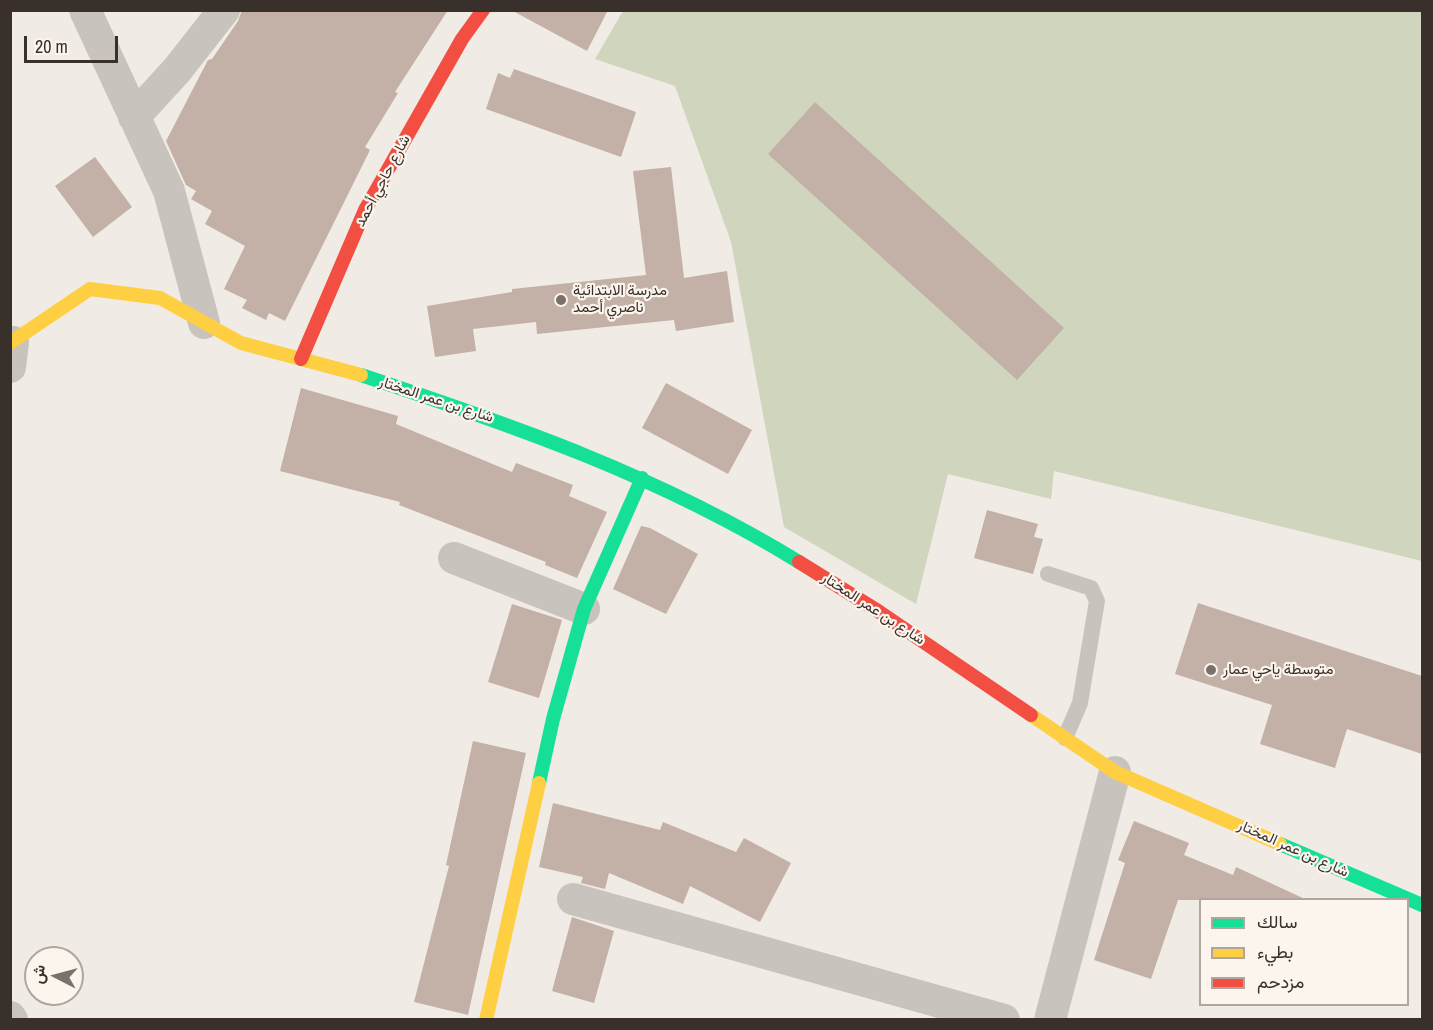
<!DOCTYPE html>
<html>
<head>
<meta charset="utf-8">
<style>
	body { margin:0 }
	#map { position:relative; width:1433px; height:1030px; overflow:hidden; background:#f0ebe4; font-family:"Archivo Narrow",Vazirmatn,sans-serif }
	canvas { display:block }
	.frame { position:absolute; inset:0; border:12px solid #3a302b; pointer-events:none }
	.legend { position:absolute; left:1199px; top:898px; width:210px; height:108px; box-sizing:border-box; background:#fbf5ed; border:2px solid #aea69f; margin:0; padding:8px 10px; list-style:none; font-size:18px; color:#3a302b }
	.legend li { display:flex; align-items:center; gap:12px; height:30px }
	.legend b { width:30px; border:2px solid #aea69f }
	.north { position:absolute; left:24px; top:946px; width:60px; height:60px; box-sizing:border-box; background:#fbf5ed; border:2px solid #aea69f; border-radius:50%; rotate:276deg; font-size:16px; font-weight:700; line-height:24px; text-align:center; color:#3a302b }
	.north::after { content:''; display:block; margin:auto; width:21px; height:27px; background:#7a716c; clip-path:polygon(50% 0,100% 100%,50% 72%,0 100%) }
	.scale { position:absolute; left:24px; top:36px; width:94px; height:27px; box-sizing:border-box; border:3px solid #3a302b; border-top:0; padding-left:8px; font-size:18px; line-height:21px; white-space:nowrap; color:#3a302b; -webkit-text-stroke:4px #fbf5ed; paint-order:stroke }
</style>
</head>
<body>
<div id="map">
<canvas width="1433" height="1030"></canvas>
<div class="frame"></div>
<ul class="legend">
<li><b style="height:8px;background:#16e098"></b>سالك</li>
<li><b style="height:8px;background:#ffcf43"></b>بطيء</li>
<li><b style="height:8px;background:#f24e42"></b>مزدحم</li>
</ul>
<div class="north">ش</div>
<div class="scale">20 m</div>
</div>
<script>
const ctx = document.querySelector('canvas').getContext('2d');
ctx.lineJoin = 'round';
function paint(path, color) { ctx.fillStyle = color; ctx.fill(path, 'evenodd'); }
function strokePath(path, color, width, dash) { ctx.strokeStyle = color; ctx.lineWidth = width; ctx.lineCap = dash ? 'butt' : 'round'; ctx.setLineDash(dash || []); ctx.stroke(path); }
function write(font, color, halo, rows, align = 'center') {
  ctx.font = font + ' "Archivo Narrow",Vazirmatn,sans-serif'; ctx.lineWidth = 4.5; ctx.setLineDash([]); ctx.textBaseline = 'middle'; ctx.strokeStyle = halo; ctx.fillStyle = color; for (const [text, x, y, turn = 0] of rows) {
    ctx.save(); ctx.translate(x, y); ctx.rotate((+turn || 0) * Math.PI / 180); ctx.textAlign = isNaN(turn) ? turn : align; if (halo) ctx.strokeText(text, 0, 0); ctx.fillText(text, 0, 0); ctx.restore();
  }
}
const green = new Path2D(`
	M623 11H1422V561L1054 471 1051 499 948 474 916 604 784 527 731 242 675 86 595 59Z`);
const building = new Path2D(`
	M242 10H448L395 92 398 93 365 147 370 150 285 321 269 313 266 320 242 308 247 300 224 289 245 246 205 224 212 211 191 199 196 191 186 185 166 141 208 60 212 59 238 21Z
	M511 10H608L587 51Z
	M514 69 636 112 621 157 486 109 498 73 510 78Z
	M815 102 1064 328 1017 380 768 154Z
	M95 157 132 207 93 237 55 186Z
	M671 167 684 278 727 271 734 322 676 331 674 320 537 334 536 322 473 329 476 351 435 357 427 306 512 292V289L646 275 633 171Z
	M666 383 752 430 728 474 642 428Z
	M301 388 398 416 396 424 512 472 516 463 573 485 569 496 607 512 577 578 545 565 546 562 399 505 400 502 280 471Z
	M987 510 1038 524 1034 537 1043 539 1033 574 974 558Z
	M641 526 650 528 698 554 666 614 613 589Z
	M1198 603 1422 676V754L1347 729 1335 768 1260 744 1272 705 1175 674Z
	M512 604 562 620 539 698 488 682Z
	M473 741 526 753 468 1015 414 1002 449 866 446 865Z
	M553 803 660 830 663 822 736 852 744 838 791 863 760 922 690 886 683 904 609 873 605 889 581 883 583 877 539 867Z
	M1134 821 1189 843 1184 855 1233 875 1236 867 1307 900H1178L1151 979 1094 960 1125 863 1118 860Z
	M572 917 614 931 594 1003 552 991Z`);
const lane = new Path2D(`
	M1048 574 1091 588 1097 601 1080 703 1065 738`);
const street = new Path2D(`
	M85 10 169 191 204 323
	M134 117 177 70 224 10
	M10 367 13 342
	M454 558 584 609
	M573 899 1004 1020
	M10 1017 12 1020
	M1050 1020 1115 772`);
const fast = new Path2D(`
	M361 375C515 426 659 476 799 562
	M539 783 553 719 584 609 642 478
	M1280 844 1422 905`);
const slow = new Path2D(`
	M10 343 90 289 160 298 241 343 361 375
	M1031 715 1115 772 1280 844
	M486 1020 539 783`);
const jam = new Path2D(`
	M301 359 365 210 462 39 483 10
	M799 562 878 611 1031 715`);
const markers = [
	[561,300,6,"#7a716c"],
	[1211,670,6,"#7a716c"]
];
const streetNames = [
	["شارع حاجي أحمد",383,181,-62],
	["شارع بن عمر المختار",436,400,18],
	["شارع بن عمر المختار",873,609,33],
	["شارع بن عمر المختار",1293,849,24]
];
const poiNames = [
	["مدرسة الابتدائية",573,291],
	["ناصري أحمد",573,308],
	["متوسطة ياحي عمار",1223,670]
];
paint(green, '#d0d6be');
paint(building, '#c3b0a6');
strokePath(lane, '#c9c3bd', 16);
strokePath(street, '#c9c3bd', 32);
strokePath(fast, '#16e098', 14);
strokePath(slow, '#ffcf43', 14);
strokePath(jam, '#f24e42', 14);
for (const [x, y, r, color] of markers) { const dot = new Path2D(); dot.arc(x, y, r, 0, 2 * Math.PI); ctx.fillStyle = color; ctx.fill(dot); strokePath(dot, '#fbf5ed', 2); }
write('15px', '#3a302b', '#fbf5ed', streetNames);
write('15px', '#3a302b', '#fbf5ed', poiNames, 'left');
</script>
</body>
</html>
